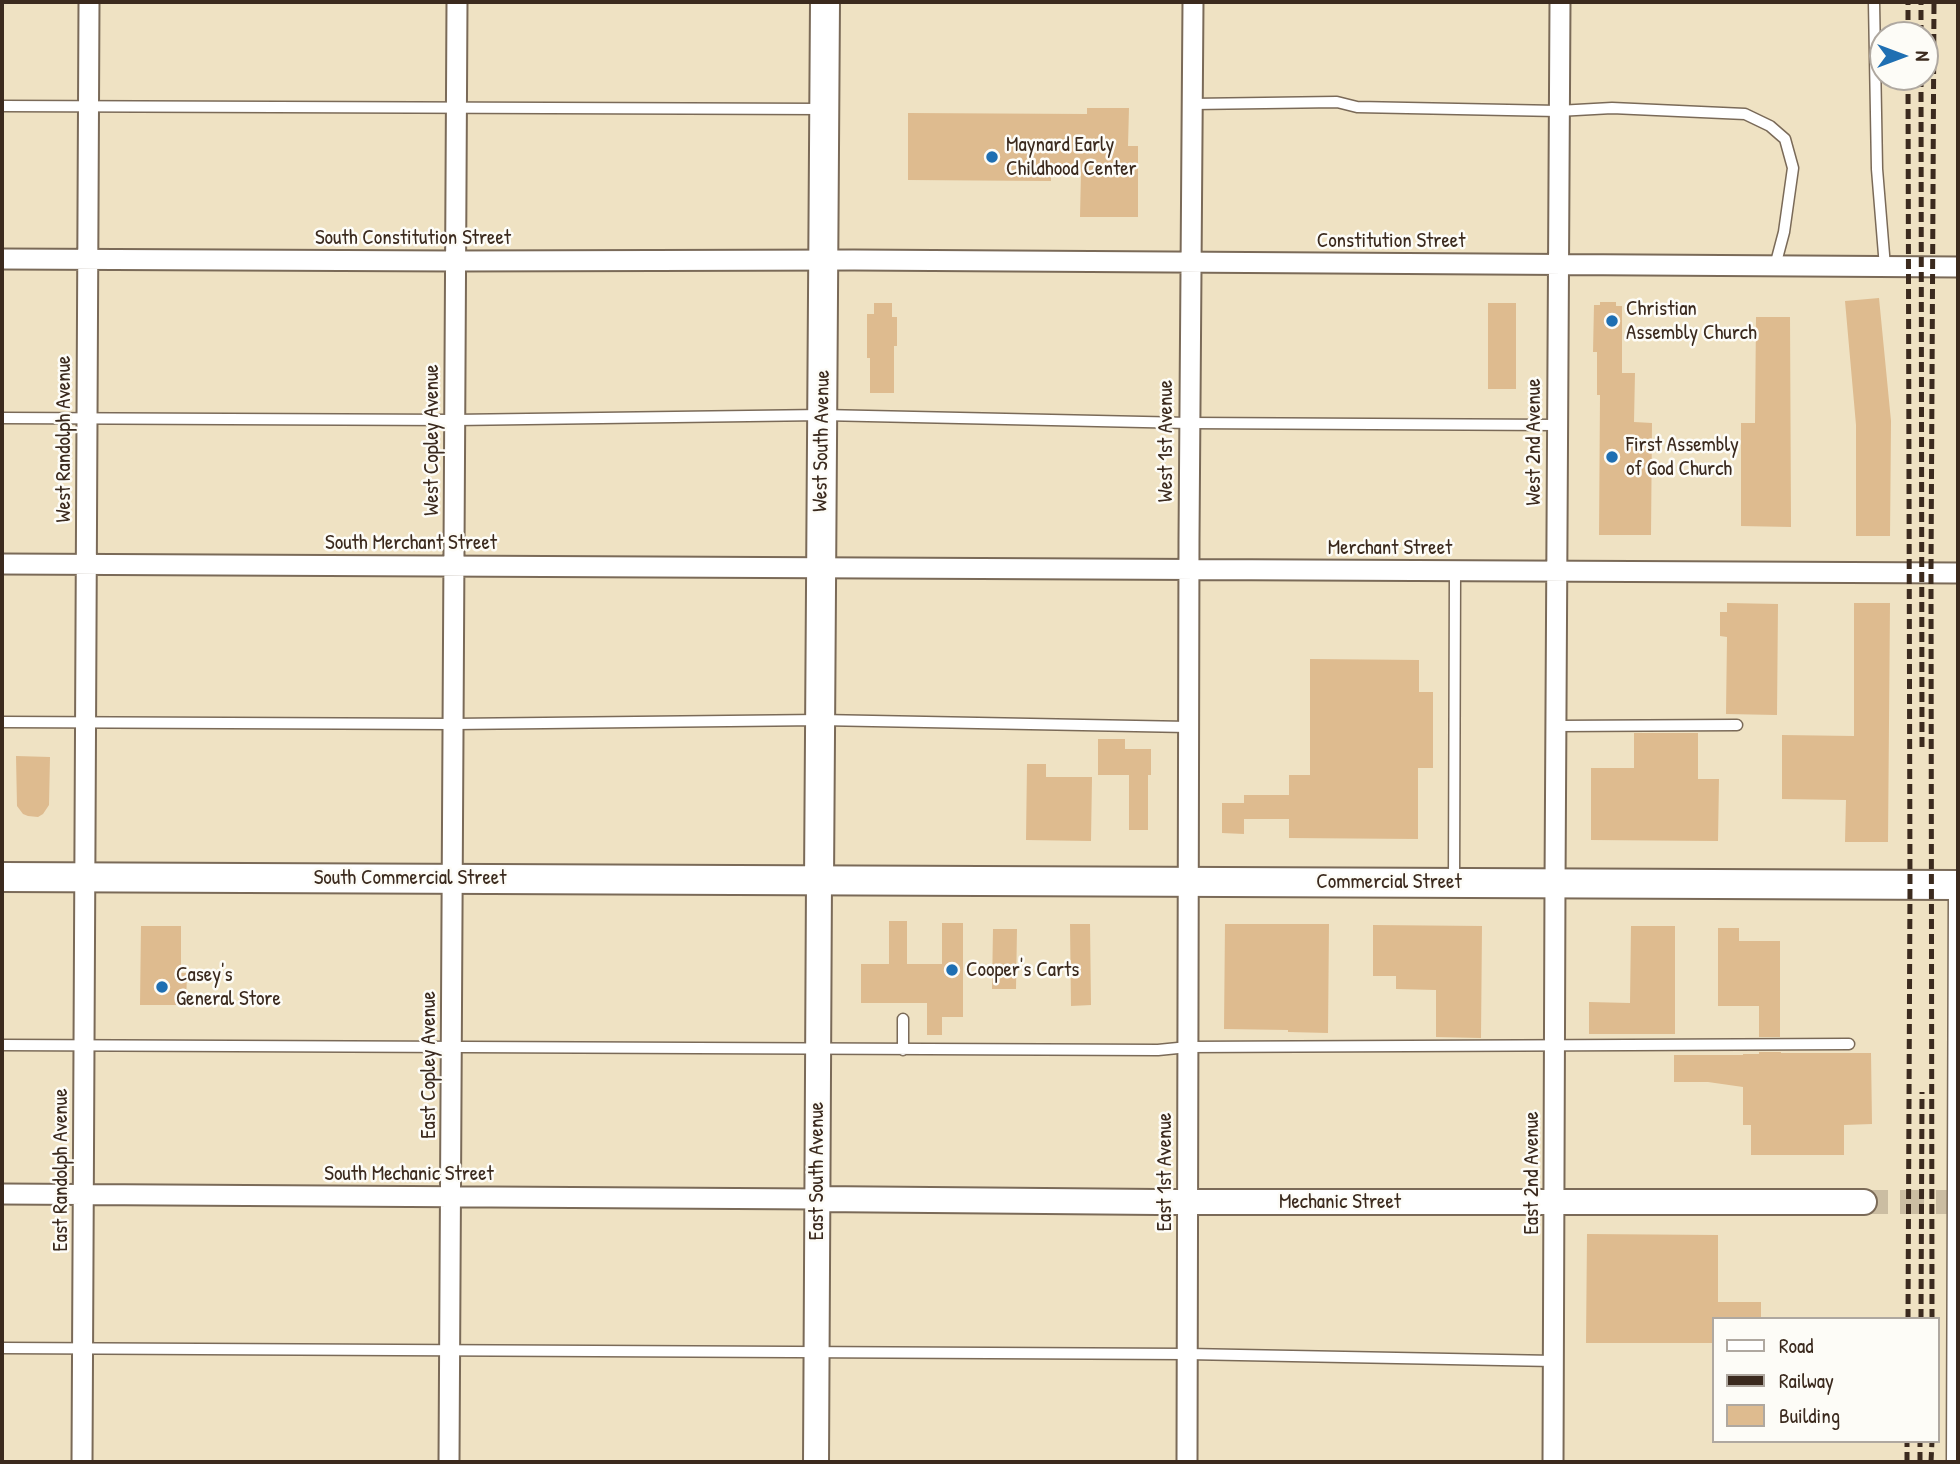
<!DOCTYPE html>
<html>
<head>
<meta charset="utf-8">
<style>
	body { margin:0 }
	#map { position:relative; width:1960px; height:1464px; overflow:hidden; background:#efe2c3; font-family:"Patrick Hand",sans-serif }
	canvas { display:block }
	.frame { position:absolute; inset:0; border:4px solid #3b2a1e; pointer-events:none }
	.legend { position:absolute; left:1712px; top:1317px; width:228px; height:126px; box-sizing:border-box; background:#fdfcf7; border:2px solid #afa8a0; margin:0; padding:9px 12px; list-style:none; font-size:21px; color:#3b2a1e }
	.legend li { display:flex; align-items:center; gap:14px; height:35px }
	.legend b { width:35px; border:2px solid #afa8a0 }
	.north { position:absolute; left:1869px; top:21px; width:70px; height:70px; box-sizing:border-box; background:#fdfcf7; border:2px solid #afa8a0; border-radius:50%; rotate:90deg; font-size:19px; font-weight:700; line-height:28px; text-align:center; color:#3b2a1e }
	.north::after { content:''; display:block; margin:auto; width:24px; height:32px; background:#1f6fb2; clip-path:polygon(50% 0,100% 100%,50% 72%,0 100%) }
</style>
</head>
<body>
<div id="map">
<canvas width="1960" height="1464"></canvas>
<div class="frame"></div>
<ul class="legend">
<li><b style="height:9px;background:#fff"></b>Road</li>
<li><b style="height:9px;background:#3b2a1e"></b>Railway</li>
<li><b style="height:19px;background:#debb8f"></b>Building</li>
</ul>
<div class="north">N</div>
</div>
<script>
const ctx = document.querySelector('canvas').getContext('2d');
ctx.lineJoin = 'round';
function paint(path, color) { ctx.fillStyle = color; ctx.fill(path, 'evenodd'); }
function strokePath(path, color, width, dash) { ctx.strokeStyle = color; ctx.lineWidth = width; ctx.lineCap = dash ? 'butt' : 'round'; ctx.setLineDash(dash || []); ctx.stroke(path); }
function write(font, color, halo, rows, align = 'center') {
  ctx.font = font + ' "Patrick Hand",sans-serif'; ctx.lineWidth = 5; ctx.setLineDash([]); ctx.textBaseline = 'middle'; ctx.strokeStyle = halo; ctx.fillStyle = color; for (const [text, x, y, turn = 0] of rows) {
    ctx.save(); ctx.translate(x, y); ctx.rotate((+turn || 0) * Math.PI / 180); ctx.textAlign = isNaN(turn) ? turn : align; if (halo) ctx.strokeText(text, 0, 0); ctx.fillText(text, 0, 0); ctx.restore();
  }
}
const building = new Path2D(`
	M1087 108H1129L1128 146H1138V217H1080L1081 172H1051V181L908 180V113L1087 114Z
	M1879 298 1891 421 1890 536H1856V425L1845 301Z
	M1600 302H1616V306H1622V373H1635L1634 422 1652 423 1651 535H1599L1600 395H1597V352H1593L1594 305H1600Z
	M874 303H892V317H897V346H894V393H870V358H867V314H874Z
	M1488 303H1516V389H1488Z
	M1756 317H1790L1791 527 1741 526V423H1755Z
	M1727 603 1778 604 1777 715 1726 714 1727 637 1720 636V612H1727Z
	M1854 603H1890L1888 842H1845L1846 800 1782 799V735L1854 736Z
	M1310 659 1419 660V692H1433V768H1418V839L1289 838V819H1244V834L1222 833V803H1244V795H1289V775H1310Z
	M1634 733H1698V779H1719L1718 841 1591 840V768H1634Z
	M1098 739H1125V749H1151V775H1148V830H1129V775H1098Z
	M16 756 50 757 49 805 43 814 38 817 28 816 23 814 17 806Z
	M1027 764H1046V777H1092L1091 841 1026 840Z
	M889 921H907V964H942V923H963V1017H942V1035H927V1003H861V964H889Z
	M1070 924H1090L1091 1005 1071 1006Z
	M1225 924H1329L1328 1033 1288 1032V1030L1224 1029Z
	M1373 925 1482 926 1481 1038 1436 1037V990L1396 989V976H1373Z
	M141 926H181V973H187L186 1005H140Z
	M1631 926H1675V1034H1589V1002L1630 1003Z
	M1718 928H1739V941H1780V1037H1759V1006H1718Z
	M993 929H1017L1016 989H992Z
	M1759 1052H1781V1053H1871L1872 1124 1844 1125V1155H1751V1125H1743V1087L1708 1082H1674V1055H1743V1054H1759Z
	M1587 1234 1718 1235V1302H1761V1319H1713V1343H1586Z`);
const tertiaryTunnel = new Path2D(`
	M1864 1202H1958`);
const service = new Path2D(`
	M1874 2 1877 169 1885 267
	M1192 104 1337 102 1357 107 1558 111 1612 108 1745 114 1770 126 1785 139 1793 168 1784 232 1775 266
	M2 106 824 109
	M2 418 454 420 822 415 1189 423 1557 425
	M2 722 453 724 820 720 1188 727
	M1556 726 1737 725
	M1454 882 1455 571
	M2 1045 1158 1050 1188 1047 1849 1044
	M903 1050V1019
	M2 1348 1187 1354 1554 1361
	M1952 1462 1954 889`);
const minor = new Path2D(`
	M2 259 455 261 854 260 1958 267
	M2 564 1958 573
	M2 1194 817 1199
	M82 1462 89 2
	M449 1462 457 2
	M1187 1462 1189 539 1193 2
	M1553 1462 1555 883 1560 2`);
const tertiary = new Path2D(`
	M817 1199 1158 1202H1864
	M816 1462 819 880`);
const secondary = new Path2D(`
	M2 877 1958 885
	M819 880 825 2`);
const rail = new Path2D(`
	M1908 35V2
	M1921 35V2
	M1921 77 1922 749
	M1908 1319 1910 885 1908 77
	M1921 1319 1922 1092
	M1932 1319 1931 573 1934 2
	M1907 1462V1441
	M1920 1462V1441
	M1931 1462 1932 1441`);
const markers = [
	[992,157,7,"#1f6fb2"],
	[1612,321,7,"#1f6fb2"],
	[1612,457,7,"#1f6fb2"],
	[952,970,7,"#1f6fb2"],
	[162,987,7,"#1f6fb2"]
];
const poiNames = [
	["Maynard Early",1006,145],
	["Childhood Center",1006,169],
	["Christian",1626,309],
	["Assembly Church",1626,333],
	["First Assembly",1626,445],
	["of God Church",1626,469],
	["Cooper's Carts",966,970],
	["Casey's",176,975],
	["General Store",176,999]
];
const streetNames = [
	["South Constitution Street",413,238],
	["Constitution Street",1391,241],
	["West Randolph Avenue",64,439,-90],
	["West Copley Avenue",432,440,-90],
	["West South Avenue",822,441,-89],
	["West 1st Avenue",1166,441,-90],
	["West 2nd Avenue",1534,442,-90],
	["South Merchant Street",411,543],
	["Merchant Street",1390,548],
	["South Commercial Street",410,878],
	["Commercial Street",1389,882],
	["East Copley Avenue",429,1065,-90],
	["East Randolph Avenue",61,1170,-90],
	["East South Avenue",817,1171,-90],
	["East 1st Avenue",1165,1172,-90],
	["East 2nd Avenue",1532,1173,-90],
	["South Mechanic Street",409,1174],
	["Mechanic Street",1340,1202]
];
paint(building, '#debb8f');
strokePath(tertiaryTunnel, '#cbbda2', 24, [24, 12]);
strokePath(service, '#7a6a58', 13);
strokePath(minor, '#7a6a58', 23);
strokePath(tertiary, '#7a6a58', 28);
strokePath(secondary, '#7a6a58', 32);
strokePath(service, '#fff', 10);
strokePath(minor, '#fff', 19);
strokePath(tertiary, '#fff', 24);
strokePath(secondary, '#fff', 28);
strokePath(rail, '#3b2a1e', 5, [10, 5]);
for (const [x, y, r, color] of markers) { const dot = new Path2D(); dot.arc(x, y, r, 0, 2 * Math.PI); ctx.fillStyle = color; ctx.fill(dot); strokePath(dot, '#fdfcf7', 2.5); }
write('21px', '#3b2a1e', '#fdfcf7', poiNames, 'left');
write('21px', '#3b2a1e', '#fdfcf7', streetNames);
</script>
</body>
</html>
